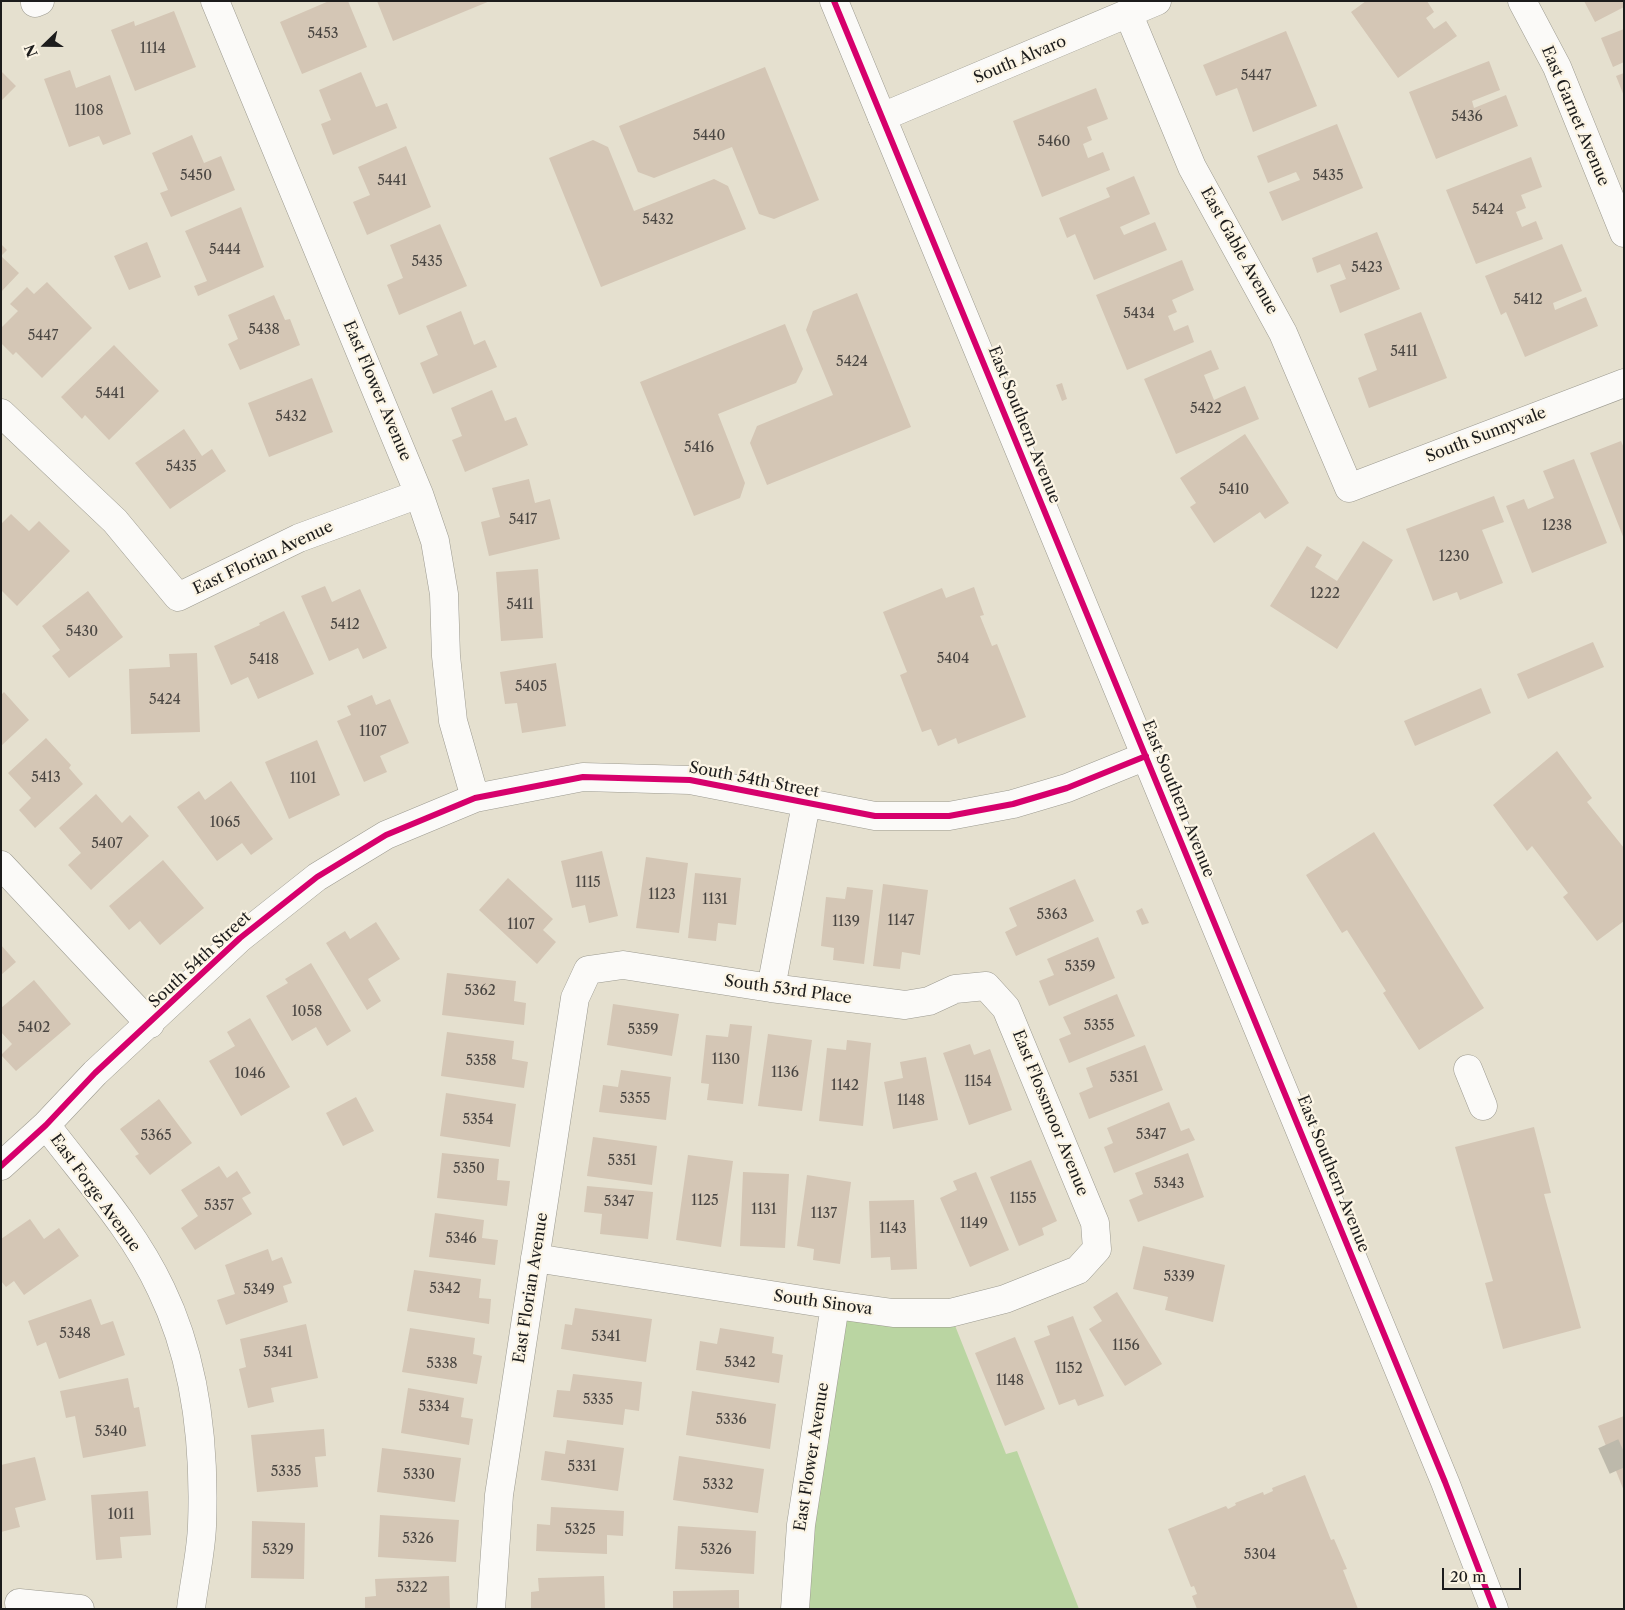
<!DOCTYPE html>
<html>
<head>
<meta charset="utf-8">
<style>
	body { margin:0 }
	#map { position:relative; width:1625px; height:1610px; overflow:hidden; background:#e5e0cf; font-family:"Libre Caslon Text",serif }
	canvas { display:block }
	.frame { position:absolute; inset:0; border:2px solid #1c1c1c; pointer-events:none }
	.north { position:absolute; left:20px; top:20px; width:50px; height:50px; -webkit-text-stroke:4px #fcf5e5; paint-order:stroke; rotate:248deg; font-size:14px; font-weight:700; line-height:20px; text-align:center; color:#1c1c1c }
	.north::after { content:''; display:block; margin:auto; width:18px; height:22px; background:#1c1c1c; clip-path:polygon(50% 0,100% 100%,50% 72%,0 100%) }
	.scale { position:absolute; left:1442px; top:1568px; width:79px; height:22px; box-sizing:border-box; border:2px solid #1c1c1c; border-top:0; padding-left:6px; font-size:15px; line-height:18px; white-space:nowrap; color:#1c1c1c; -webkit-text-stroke:4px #fcf5e5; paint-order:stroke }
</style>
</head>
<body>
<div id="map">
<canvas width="1625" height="1610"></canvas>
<div class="frame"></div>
<div class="north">N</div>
<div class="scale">20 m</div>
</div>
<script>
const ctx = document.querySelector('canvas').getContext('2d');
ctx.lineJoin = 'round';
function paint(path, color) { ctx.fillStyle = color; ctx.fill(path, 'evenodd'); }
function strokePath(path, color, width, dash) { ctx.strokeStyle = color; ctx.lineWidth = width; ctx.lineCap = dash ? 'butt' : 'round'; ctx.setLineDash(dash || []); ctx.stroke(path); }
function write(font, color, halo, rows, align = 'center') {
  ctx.font = font + ' "Libre Caslon Text",serif'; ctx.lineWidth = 4.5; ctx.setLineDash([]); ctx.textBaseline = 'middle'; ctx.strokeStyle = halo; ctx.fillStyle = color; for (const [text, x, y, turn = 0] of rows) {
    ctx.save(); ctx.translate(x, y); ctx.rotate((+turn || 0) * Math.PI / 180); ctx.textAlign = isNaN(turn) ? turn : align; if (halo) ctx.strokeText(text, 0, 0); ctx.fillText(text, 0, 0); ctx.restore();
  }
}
const green = new Path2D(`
	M835 1305 950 1313 1006 1454 1017 1451 1079 1609H795Z`);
const building = new Path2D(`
	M329 1H348L367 47 302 74 280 22Z
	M377 1H490L393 41Z
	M1366 1H1427L1434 12 1426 18 1434 29 1446 21 1457 36 1398 78 1351 12Z
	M1584 1H1624V7L1595 22Z
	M174 11 196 67 135 91 111 30 134 21 135 26Z
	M1624 29V62L1613 67 1601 38Z
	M1286 31 1317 106 1253 132 1237 88 1216 96 1203 65Z
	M1489 61 1500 90 1472 101 1474 108 1506 95 1518 126 1436 159 1409 92Z
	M765 67 819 200 774 219 759 214 732 147 654 178 638 172 619 126Z
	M70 70 76 88 110 75 131 134 103 145 99 136 69 147 44 79Z
	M1 71 16 86 1 101Z
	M361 72 376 107 387 103 397 128 333 155 321 124 331 120 319 90Z
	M1624 73V96L1616 76Z
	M1096 88 1108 119 1087 127 1092 140 1083 144 1088 158 1103 152 1110 170 1042 197 1013 121Z
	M1337 124 1363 188 1282 221 1269 192 1300 180 1296 172 1268 183 1257 156Z
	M192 135 204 163 221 156 235 190 171 217 160 193 168 190 152 153Z
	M593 140 608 147 634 211 714 179 728 186 746 229 601 287 549 158Z
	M406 146 431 207 367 235 353 202 370 195 358 167Z
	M1531 157 1542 187 1521 195 1526 208 1516 212 1522 227 1536 221 1543 239 1476 264 1446 190Z
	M1134 176 1150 214 1120 227 1124 235 1155 222 1167 250 1094 280 1075 234 1067 238 1059 218 1110 197 1106 188Z
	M241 207 264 267 198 296 194 286 207 281 185 231Z
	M440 224 467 286 399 315 387 285 403 278 390 245Z
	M1377 232 1400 289 1340 313 1330 285 1346 279 1340 264 1317 273 1312 258Z
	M147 242 161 277 129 290 114 256Z
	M1 244 7 250 1 256Z
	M1562 244 1582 291 1553 303 1555 310 1586 297 1598 326 1525 357 1506 312 1501 315 1485 276Z
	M1 256 19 273 1 292Z
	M1182 260 1194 290 1172 300 1177 312 1168 316 1174 331 1188 325 1194 342 1127 370 1096 295Z
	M47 282 92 328 42 378 16 352 13 355 1 343V328L18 311 10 304 27 287 34 294Z
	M857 293 911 427 767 485 750 443 757 426 833 395 806 330 813 311Z
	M274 295 285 320 290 319 300 345 240 370 228 344 238 339 228 315Z
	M461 311 474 345 485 340 497 367 433 394 420 363 438 355 426 326Z
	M1421 312 1447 378 1369 408 1358 378 1377 370 1364 334Z
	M785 324 803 369 796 383 718 414 745 483 740 498 694 516 640 382Z
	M114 345 159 391 109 440 85 415 82 419 61 397Z
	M1211 350 1219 369 1204 375 1214 400 1245 386 1259 419 1176 454 1144 379Z
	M312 378 333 432 269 457 248 403Z
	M1062 383 1067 399 1062 401 1056 385Z
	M492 390 505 421 516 417 528 445 465 472 452 440 462 436 451 408Z
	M184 429 202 456 212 449 226 471 170 509 135 463Z
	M1245 434 1289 503 1265 519 1260 512 1214 543 1190 507 1196 503 1180 478Z
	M1621 441 1624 448V539L1590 453Z
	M1574 459 1607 543 1532 573 1506 506 1524 499 1528 509 1554 498 1543 471Z
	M529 479 535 503 550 499 560 539 489 556 481 522 500 517 492 488Z
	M1494 496 1504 522 1482 530 1503 583 1460 600 1457 592 1433 601 1406 529Z
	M11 514 29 531 39 521 70 551 17 606 1 590V524Z
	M1363 541 1393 560 1337 649 1270 606 1307 546 1322 555 1315 567 1337 581Z
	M538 569 543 638 501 641 496 572Z
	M325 586 332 602 360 589 387 648 363 659 358 648 329 661 301 596Z
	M974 587 984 615 980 616 992 646 997 644 1026 717 958 744 956 738 938 746 931 729 922 732 900 675 907 672 883 612 942 588 946 598Z
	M88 591 123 637 69 678 52 656 60 650 42 626Z
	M284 611 314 674 258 699 248 677 231 685 214 646 260 625 259 623Z
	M1593 642 1604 667 1528 699 1517 674Z
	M197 653 200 732 131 734 129 669 170 667 169 654Z
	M556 663 566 726 522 733 517 703 505 704 500 672Z
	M1481 688 1491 713 1415 746 1404 721Z
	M4 692 29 720 1 746V695Z
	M372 695 376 705 390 699 409 743 380 756 387 772 364 782 337 721 351 715 347 706Z
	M46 738 71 765 69 768 83 784 35 828 19 810 31 798 8 773Z
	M317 740 340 795 289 819 265 762Z
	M1557 751 1592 798 1587 802 1624 848V921L1597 941 1563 897 1568 893 1532 846 1527 851 1493 805Z
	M231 781 273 839 251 855 242 843 217 861 177 807 199 791 205 800Z
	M96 794 122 823 130 815 149 836 91 890 68 865 81 853 59 828Z
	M1374 832 1484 1008 1419 1050 1383 993 1386 991 1347 930 1342 933 1306 875Z
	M602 851 618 916 589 923 585 905 572 908 561 861Z
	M646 857 688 863 679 933 636 928Z
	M163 860 204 908 160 945 140 921 129 930 109 906Z
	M695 873 741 878 736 925 718 923 716 941 688 938Z
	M508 878 553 919 543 930 556 942 537 964 479 910Z
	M1075 879 1094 921 1016 956 1005 932 1017 926 1009 908Z
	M883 884 928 890 920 955 902 952 900 969 873 966Z
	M847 887 873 890 864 964 833 960 834 948 821 946 826 897 845 899Z
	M1142 908 1149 923 1142 925 1136 911Z
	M376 922 400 959 368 979 381 1001 367 1010 326 943 345 931 350 939Z
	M1098 937 1115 978 1049 1006 1039 981 1054 975 1047 959Z
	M1 945 16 962 1 975Z
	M311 963 351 1031 327 1046 316 1027 292 1041 266 996 288 983 285 979Z
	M447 973 516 981 514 1001 526 1003 524 1025 442 1015Z
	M34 980 71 1024 16 1071 1 1055 12 1044 1 1032V1008Z
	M1117 994 1135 1036 1069 1063 1059 1039 1071 1034 1063 1017Z
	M613 1004 679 1014 672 1056 607 1045Z
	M250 1018 290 1087 241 1116 209 1061 235 1046 227 1032Z
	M730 1024 752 1026 743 1104 707 1100 709 1084 701 1083 706 1035 728 1037Z
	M447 1032 514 1041 512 1059 528 1062 524 1088 441 1076Z
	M768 1034 812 1040 802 1111 758 1106Z
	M847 1040 871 1043 863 1126 819 1121 827 1048 846 1050Z
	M970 1044 974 1055 990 1049 1012 1110 969 1125 943 1053Z
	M1145 1045 1163 1090 1089 1119 1079 1093 1093 1087 1086 1068Z
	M926 1057 938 1120 893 1129 884 1082 903 1078 900 1062Z
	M621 1070 671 1077 666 1120 599 1112 603 1085 618 1087Z
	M446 1093 516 1104 510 1147 440 1136Z
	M356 1097 374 1131 343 1146 326 1113Z
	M159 1099 192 1143 150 1175 135 1156 139 1154 120 1129Z
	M1169 1102 1181 1131 1189 1128 1195 1140 1114 1173 1104 1147 1113 1143 1107 1128Z
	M1534 1127 1551 1193 1544 1194 1581 1328 1503 1349 1485 1283 1493 1281 1455 1147Z
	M593 1137 657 1146 652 1185 587 1176Z
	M442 1153 499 1159 497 1180 510 1181 507 1206 437 1198Z
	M1188 1153 1204 1197 1138 1222 1129 1200 1143 1194 1135 1173Z
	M688 1155 733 1161 721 1247 676 1240Z
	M1031 1160 1057 1221 1042 1228 1044 1235 1019 1246 990 1177Z
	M219 1166 227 1178 237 1171 251 1193 242 1198 252 1214 195 1250 181 1228 198 1216 181 1190Z
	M743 1172 789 1174 785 1248 740 1246Z
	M976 1172 1009 1250 970 1267 940 1198 957 1190 953 1181Z
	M807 1175 851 1182 840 1264 813 1260 814 1249 797 1246Z
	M587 1186 653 1192 648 1239 600 1234 602 1214 584 1212Z
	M914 1200 917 1269 891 1270 890 1257 871 1258 869 1201Z
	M435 1213 484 1220 482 1238 498 1240 495 1265 429 1257Z
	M30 1219 44 1239 59 1228 79 1256 24 1295 14 1281 6 1287 1 1281V1239Z
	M1143 1246 1225 1265 1213 1322 1165 1310 1168 1297 1133 1289Z
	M268 1249 272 1261 282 1257 292 1283 283 1286 288 1302 226 1325 217 1300 235 1294 225 1265Z
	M414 1270 481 1279 479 1298 491 1299 489 1324 407 1311Z
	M1117 1292 1162 1364 1125 1386 1089 1329 1102 1321 1093 1307Z
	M91 1299 101 1325 113 1321 125 1355 59 1379 46 1342 37 1346 28 1321Z
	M575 1308 652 1319 646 1362 561 1349 565 1324 572 1325Z
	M1073 1316 1104 1396 1078 1406 1075 1399 1059 1405 1034 1341 1050 1335 1047 1326Z
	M306 1324 318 1378 271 1388 274 1402 248 1408 239 1369 246 1367 240 1339Z
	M410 1328 475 1338 473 1354 482 1356 477 1384 402 1372Z
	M720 1328 774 1337 772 1353 783 1355 779 1383 696 1370 700 1341 717 1344Z
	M1015 1337 1045 1409 1005 1426 975 1353Z
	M573 1374 642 1382 639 1411 625 1409 623 1425 553 1417 557 1390 570 1391Z
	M128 1378 134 1408 139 1407 146 1446 83 1458 75 1416 66 1418 60 1391Z
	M408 1388 464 1398 461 1417 473 1419 469 1445 401 1433Z
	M692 1391 776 1404 770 1449 686 1435Z
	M1624 1416V1491L1598 1426Z
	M324 1429 326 1456 315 1457 318 1487 257 1492 251 1435Z
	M567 1440 624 1448 618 1491 541 1480 545 1451 565 1454Z
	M382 1448 461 1458 455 1502 377 1492Z
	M679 1456 764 1469 758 1513 673 1500Z
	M35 1457 46 1500 15 1508 20 1527 1 1532V1465Z
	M1305 1475 1331 1540 1334 1539 1347 1569 1343 1570 1358 1609H1197L1192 1596 1197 1594 1194 1586 1191 1587 1168 1529 1226 1506 1228 1509 1236 1505 1235 1503 1263 1492 1264 1495 1273 1491 1272 1488Z
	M148 1491 151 1535 120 1537 122 1558 96 1560 91 1495Z
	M551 1507 624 1511 623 1536 607 1535V1554L536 1551 537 1524 550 1525Z
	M380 1515 459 1520 456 1562 378 1557Z
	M252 1521 305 1523 304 1579 251 1578Z
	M678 1526 756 1531 754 1574 675 1569Z
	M449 1576 450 1609H365V1597L376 1596 375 1579Z
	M604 1576 605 1609H531V1592L539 1591 538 1578Z
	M739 1590V1609H673V1591Z`);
const minorTunnel = new Path2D(`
	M1604 1461 1624 1452`);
const minor = new Path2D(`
	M215 1 419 494 435 541 444 594 446 656 453 721 475 798
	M1522 1 1557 67 1624 233
	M35 3 40 1
	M1129 15 1192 167 1283 333 1349 488 1624 383
	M882 117 1157 1
	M1 413 115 521 178 597 299 538 419 494
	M1 865 150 1024
	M771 988 806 804
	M1468 1069 1483 1106
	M46 1125C86 1178 133 1229 161 1289 197 1363 205 1446 202 1526 201 1553 194 1582 191 1609
	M1 1166 46 1125 95 1073 240 938 317 877 386 835 475 798 583 777 690 780 875 816H949L1013 804 1067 788 1146 756
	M19 1603 80 1609
	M491 1609 499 1495 575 998 588 970 623 965 771 988 905 1005 929 1001 955 989 986 986 1006 1008 1095 1223 1097 1249 1078 1270 1005 1299 950 1313H893L835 1305 535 1258
	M795 1609 801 1525 835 1305`);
const major = new Path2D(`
	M834 1 1445 1482 1494 1609`);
const cycleway = new Path2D(`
	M834 1 1445 1482 1494 1609
	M1 1166 46 1125 95 1073 240 938 317 877 386 835 475 798 583 777 690 780 875 816H949L1013 804 1067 788 1146 756`);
const numberNames = [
	["5453",323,34],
	["1114",153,49],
	["5447",1256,76],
	["1108",89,111],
	["5436",1467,117],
	["5440",709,136],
	["5460",1054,142],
	["5450",196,176],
	["5435",1328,176],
	["5441",392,181],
	["5424",1488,210],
	["5432",658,220],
	["5444",225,250],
	["5435",427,262],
	["5423",1367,268],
	["5412",1528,300],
	["5434",1139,314],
	["5438",264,330],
	["5447",43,336],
	["5411",1404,352],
	["5424",852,362],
	["5441",110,394],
	["5422",1206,409],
	["5432",291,417],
	["5416",699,448],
	["5435",181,467],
	["5410",1234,490],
	["5417",523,520],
	["1238",1557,526],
	["1230",1454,557],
	["1222",1325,594],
	["5411",520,605],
	["5412",345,625],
	["5430",82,632],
	["5404",953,659],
	["5418",264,660],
	["5405",531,687],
	["5424",165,700],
	["1107",373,732],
	["5413",46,778],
	["1101",303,779],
	["1065",225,823],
	["5407",107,844],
	["1115",588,883],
	["1123",662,895],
	["1131",715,900],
	["5363",1052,915],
	["1147",901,921],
	["1139",846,922],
	["1107",521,925],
	["5359",1080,967],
	["5362",480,991],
	["1058",307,1012],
	["5355",1099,1026],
	["5402",34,1028],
	["5359",643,1030],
	["1130",726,1060],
	["5358",481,1061],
	["1136",785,1073],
	["1046",250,1074],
	["5351",1124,1078],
	["1154",978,1082],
	["1142",845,1086],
	["5355",635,1099],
	["1148",911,1101],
	["5354",478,1120],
	["5347",1151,1135],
	["5365",156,1136],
	["5351",622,1161],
	["5350",469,1169],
	["5343",1169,1184],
	["1155",1023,1199],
	["1125",705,1201],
	["5347",619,1202],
	["5357",219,1206],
	["1131",764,1210],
	["1137",824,1214],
	["1149",974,1224],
	["1143",893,1229],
	["5346",461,1239],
	["5339",1179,1277],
	["5342",445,1289],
	["5349",259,1290],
	["5348",75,1334],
	["5341",606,1337],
	["1156",1126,1346],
	["5341",278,1353],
	["5342",740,1363],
	["5338",442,1364],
	["1152",1069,1369],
	["1148",1010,1381],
	["5335",598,1400],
	["5334",434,1407],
	["5336",731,1420],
	["5340",111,1432],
	["5331",582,1467],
	["5335",286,1472],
	["5330",419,1475],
	["5332",718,1485],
	["1011",121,1515],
	["5325",580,1530],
	["5326",418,1539],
	["5329",278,1550],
	["5326",716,1550],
	["5304",1260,1555],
	["5322",412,1588]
];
const streetNames = [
	["South Alvaro",1020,60,-23],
	["East Garnet Avenue",1575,116,67],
	["East Gable Avenue",1239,251,61],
	["East Flower Avenue",377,391,67],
	["East Southern Avenue",1024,425,68],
	["South Sunnyvale",1486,435,-21],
	["East Florian Avenue",263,558,-25],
	["South 54th Street",754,780,11],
	["East Southern Avenue",1178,799,68],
	["South 54th Street",200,960,-43],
	["South 53rd Place",788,990,8],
	["East Flossmoor Avenue",1050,1113,68],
	["East Southern Avenue",1333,1174,68],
	["East Forge Avenue",95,1193,54],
	["East Florian Avenue",531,1288,-81],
	["South Sinova",823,1303,8],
	["East Flower Avenue",812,1457,-81]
];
paint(green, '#bad5a2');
paint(building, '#d4c6b5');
strokePath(minorTunnel, '#bdb9ab', 28, [28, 14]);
strokePath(minor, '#9c9a90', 29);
strokePath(major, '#9c9a90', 29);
strokePath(minor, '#fbfaf8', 28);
strokePath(major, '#fbfaf8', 28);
strokePath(cycleway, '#d6006c', 6);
write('14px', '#4a4642', null, numberNames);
write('16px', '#1c1c1c', '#fcf5e5', streetNames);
</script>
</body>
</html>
